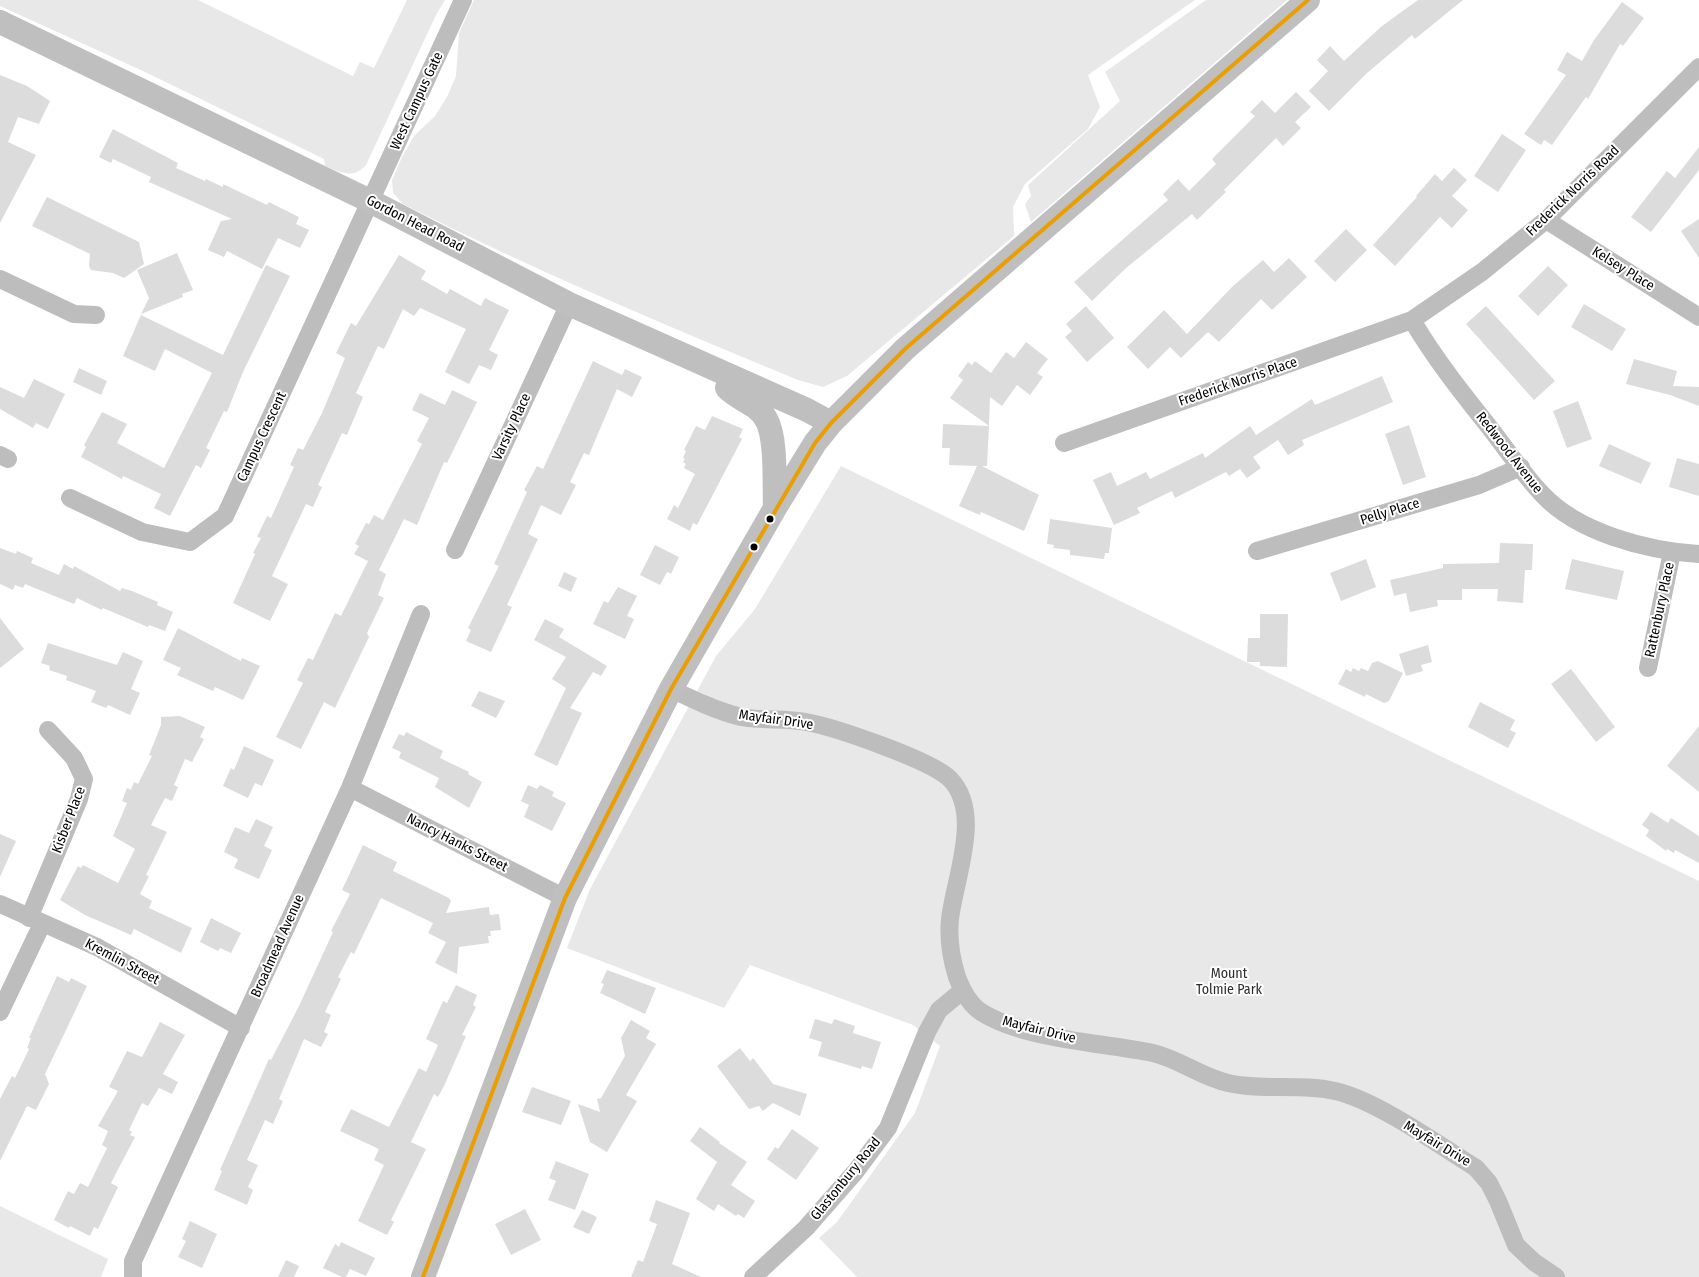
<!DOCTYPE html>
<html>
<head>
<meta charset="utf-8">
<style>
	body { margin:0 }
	canvas { display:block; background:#fff }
</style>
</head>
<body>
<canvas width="1699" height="1277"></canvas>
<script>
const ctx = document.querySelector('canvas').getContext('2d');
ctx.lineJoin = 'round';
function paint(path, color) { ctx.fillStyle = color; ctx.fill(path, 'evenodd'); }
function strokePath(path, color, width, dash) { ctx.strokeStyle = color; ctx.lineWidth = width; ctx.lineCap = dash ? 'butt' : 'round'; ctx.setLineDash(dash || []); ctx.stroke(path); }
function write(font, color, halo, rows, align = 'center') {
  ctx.font = font + ' "Fira Sans Condensed",sans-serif'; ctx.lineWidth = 4; ctx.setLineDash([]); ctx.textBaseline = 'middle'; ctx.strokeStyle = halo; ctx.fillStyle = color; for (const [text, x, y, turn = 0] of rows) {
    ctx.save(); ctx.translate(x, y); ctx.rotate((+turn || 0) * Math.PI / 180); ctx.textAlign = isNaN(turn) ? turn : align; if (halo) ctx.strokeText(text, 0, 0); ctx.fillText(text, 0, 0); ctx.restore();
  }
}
const green = new Path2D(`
	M0 0H198L353 76 360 62 374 68 407 0H445L436 15 366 165C354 179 341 173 325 166L324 159 143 71 0 6Z
	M474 0H1195L1088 75 1100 107 1088 129 1025 184 1013 207 1014 236 847 376 823 387 798 380C665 325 531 269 403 204L393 193 392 180 402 157 414 136 435 116 447 97 456 76 459 33Z
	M1206 0H1287L1031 222 1025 204 1031 196 1028 185 1120 101 1105 72Z
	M841 466 1699 881V1277H857L819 1238 837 1222 915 1113 940 1046 913 1025 750 965 724 1008 567 948 590 889 716 656 755 609Z
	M0 1206 108 1259 101 1277H0Z`);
const building = new Path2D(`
	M1418 0H1463L1415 39 1412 35 1367 73 1329 111 1309 91 1328 71 1317 60 1330 46 1344 61 1382 26Z
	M1622 2 1644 18 1623 46 1620 44 1588 99 1586 97 1552 145 1544 140 1541 145 1524 134 1566 75 1557 70 1567 52 1582 61 1594 40Z
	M0 75 27 86 50 101 39 124 18 117 8 142 36 155 0 223Z
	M1296 92 1311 107 1295 122 1301 128 1283 146 1276 138 1224 190 1226 192 1197 220 1192 214 1125 269 1092 301 1074 282 1168 200 1163 194 1178 179 1189 191 1216 164 1212 159 1255 116 1250 112 1262 100 1275 113Z
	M113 129 178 163 176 168 205 181 206 179 223 187V184L267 205 269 202 299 217 296 224 309 230 300 248 278 238 262 269 227 251 224 257 208 250 221 221 232 219 149 182 151 177 113 159 111 163 99 157Z
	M1502 134 1526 150 1498 192 1474 176Z
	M1699 147V170L1651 232 1631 217 1667 171 1675 178Z
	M1454 168 1467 180 1452 196 1468 210 1452 228 1440 217 1395 266 1373 245 1417 197 1416 196 1435 174 1442 181Z
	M47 197 139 242 144 264 124 278 113 273 91 270 89 266 90 254 32 226Z
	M1699 219V258L1681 231Z
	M1346 229 1367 250 1335 282 1314 261Z
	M177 253 193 290 182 294 183 297 141 314 149 298 137 270Z
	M399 255 426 271 421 279 447 294 450 289 481 306 485 298 509 310 489 350 498 355 491 370 479 365 469 384 445 372 466 329 420 308 414 316 403 309 384 349 378 346 356 393 363 397 347 435 342 433 318 485 322 487 313 507 306 504 272 576 288 584 270 621 233 603 255 554 253 553 261 538 257 537 267 516 271 518 294 467 290 465 298 448 303 450 322 413 345 358 336 353 351 323 356 326Z
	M1289 258 1307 277 1272 310 1261 299 1219 342 1208 332 1181 358 1170 347 1148 369 1127 347 1164 310 1187 334 1233 286 1263 260 1274 272Z
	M266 265 290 276 243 372 227 412 224 411 206 448 210 450 201 468 196 465 170 516 154 508 161 494 123 476 122 479 81 457 86 447 84 445 102 412 127 424 117 443 164 468 212 373 165 349 155 371 123 356 141 315 223 355Z
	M1548 266 1568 285 1538 316 1518 296Z
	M1584 304 1626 329 1612 351 1571 327Z
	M1086 306 1114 338 1087 362 1065 337 1072 331 1066 324Z
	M1486 306 1555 381 1534 400 1466 324Z
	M1026 342 1048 359 1037 373 1043 377 1030 395 1017 385 1002 406 990 397 989 426 950 398 963 380 958 376 968 362 972 365 975 361 991 373 1006 352 1014 358Z
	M1634 359 1677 371 1673 386 1699 387V406L1670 395 1626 384Z
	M593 361 622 375 625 369 642 377 632 397 617 389 589 455 584 453 570 482 576 485 561 515 541 505 528 534 538 539 507 605 512 607 491 652 466 641 471 630 468 628 499 566 494 564 527 492 524 490 537 466 543 469Z
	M79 368 107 381 101 395 73 382Z
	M1382 376 1393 402 1302 440 1304 445 1288 455 1278 440 1253 457 1261 468 1247 478 1240 469 1229 476 1226 472 1175 498 1172 491 1137 508 1140 513 1114 525 1093 480 1111 472 1117 486 1146 472 1150 479 1203 453 1205 458 1250 426 1256 435 1312 399 1315 405Z
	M34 379 65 394 48 429 36 423 33 428 0 409V387L24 398Z
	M452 390 477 402 447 463 444 462 417 525 404 519 379 570 386 574 378 595 384 598 367 633 369 637 335 708 324 702 301 749 276 737 303 683 297 680 308 658 313 660 335 613 341 616 368 561 354 554 359 546 355 544 366 523 369 524 374 515 383 520 422 444 417 441 429 418 412 410 420 393 445 405Z
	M1578 401 1592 439 1567 448 1553 411Z
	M712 416 743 429 739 437 742 439 697 525 693 523 690 531 667 519 674 505 678 508 695 474 684 468 686 464 683 462 685 459 683 458 686 451 684 450 696 426 705 430Z
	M943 424 989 426 987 466H982L1039 495 1024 531 981 512 980 515 959 506 977 466 949 465 950 448H942Z
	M1409 425 1426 477 1403 485 1385 434Z
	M1609 444 1651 463 1641 484 1599 466Z
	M1677 458 1699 464V496L1669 487Z
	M1050 519 1112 528 1109 553H1105L1104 559 1070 555V550L1053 548 1054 545 1047 544Z
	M1500 543 1533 544 1532 570H1525L1523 603 1497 601 1498 589H1462V600H1437L1438 606 1410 612 1406 593 1394 596 1390 580 1443 568V564L1499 563Z
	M655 545 679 557 671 574 667 572 660 585 640 575Z
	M0 548 16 554 17 551 33 558 31 563 59 575 64 564 73 569 74 566 120 591 122 588 132 591 158 602 157 605 173 612 165 631 149 625 148 627 103 608 102 610 77 598 74 604 25 584 23 588 15 585 13 590 0 584Z
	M1366 559 1376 587 1341 601 1330 573Z
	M1572 559 1624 571 1617 600 1565 589Z
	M564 572 577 578 571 592 558 586Z
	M618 587 637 596 627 616 634 619 625 639 593 624 604 601 608 603Z
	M1260 614H1288L1287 667 1260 666V662H1247L1248 638H1260Z
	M0 618 24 649 0 668Z
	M545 619 564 629 559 637 607 666 601 676 593 672 570 708 582 713 557 766 534 755 566 688 552 679 566 657 534 640Z
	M178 628 241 661 242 658 260 666 243 700 215 687 213 691 177 675 181 668 163 660Z
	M48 643 117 665 123 652 143 661 131 689 140 693 130 715 108 705 106 708 91 702 96 691 66 680 67 676 49 670 50 666 41 663Z
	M1428 645 1432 662 1421 665 1423 671 1406 676 1399 654Z
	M1378 661 1403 673 1389 701 1384 703 1366 694 1365 697 1338 684 1346 669 1351 672 1353 668 1359 671 1361 668 1368 671 1372 663Z
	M1571 669 1615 727 1596 742 1551 684Z
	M479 691 505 701 496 718 471 706Z
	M1480 702 1515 720 1510 730 1516 733 1508 748 1468 727Z
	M180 716 205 727 200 737 204 739 192 762 185 759 174 785 178 787 172 801 165 798 151 825 167 832 146 875 149 876 140 894 152 901 149 908 192 928 181 953 134 929 131 935 85 915 60 900 78 866 81 868 83 865 118 883 135 849 113 836 127 803 122 801 127 788 131 790 134 782 138 784 152 756 149 755 161 725V717Z
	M1699 726V792L1667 766Z
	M406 732 443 751 440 758 469 772 468 774 482 782 469 808 435 787 439 778 399 758 401 752 392 748 399 734 404 736Z
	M244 746 274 760 262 786 255 783 248 798 223 786 231 768 234 770Z
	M528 785 537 789 540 785 554 792 552 796 566 803 552 831 524 817 529 805 521 801Z
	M1651 812 1668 823 1671 818 1699 836V863L1675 850 1674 853 1667 849 1666 851 1646 836 1649 830 1642 825Z
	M256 819 273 827 264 846 272 850 259 879 234 868 238 859 224 852 235 827 249 833Z
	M0 834 16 841 0 877Z
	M363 845 397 862 393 871 449 898 451 901 446 913 489 907 490 915 499 914 501 930 490 931 491 936H488L489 943 459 947 457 974 435 963 446 942 428 933 433 923 381 898 354 954 351 952 338 977 341 979 325 1012 331 1015 324 1032 328 1034 321 1047 304 1039 279 1099 283 1101 273 1124 265 1120 247 1160 258 1165 248 1187 253 1190 247 1205 214 1190 222 1171 220 1170 269 1059 271 1060 299 1006 333 932 331 931 350 894 342 890Z
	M211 918 241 933 231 953 220 948 218 951 200 942Z
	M607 970 656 988 645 1014 600 993 604 984 601 983Z
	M57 976 69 982 71 978 87 986 45 1074 49 1084 36 1110 27 1106 0 1161V1099L12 1076 15 1078 29 1049 27 1048 31 1038H29Z
	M456 985 477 995 473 1005 476 1007 462 1035 466 1036 444 1086 438 1097 434 1094 411 1142 426 1149 391 1220 394 1222 387 1235 358 1221 384 1165 374 1160 379 1149 340 1131 351 1109 389 1127 419 1068 426 1072 438 1045 426 1039 443 1001 447 1003Z
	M815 1019 832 1024 834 1019 855 1026 853 1033 881 1042 872 1069 862 1066 861 1069 818 1056 822 1042 809 1038Z
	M631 1020 650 1031 646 1038 656 1044 626 1095 637 1101 607 1152 590 1142 578 1104 600 1112 597 1099 601 1098 625 1056 621 1038Z
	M160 1022 185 1035 163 1074 178 1082 172 1094 159 1088 148 1106 142 1103 129 1130 132 1132 130 1135 135 1137 111 1183 118 1187 98 1229 94 1227 90 1236 70 1226 69 1228 54 1220 68 1191 74 1194 80 1183 88 1187 107 1148 102 1145 108 1131 98 1126 118 1091 109 1087 127 1051 142 1057Z
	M740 1048 750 1061 753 1058 773 1084 807 1094 800 1116 773 1103 763 1111 759 1106 749 1109 717 1066Z
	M532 1087 571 1101 561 1125 522 1112Z
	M700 1127 720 1142 719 1143 747 1162 731 1185 755 1201 744 1218 738 1214 736 1216 718 1204 714 1211 696 1199 717 1162 690 1141Z
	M792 1129 819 1148 796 1180 767 1159 775 1147 778 1149Z
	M556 1161 589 1174 575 1210 548 1200 556 1181 549 1178Z
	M656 1200 690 1213 672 1264 701 1277H631L638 1260 643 1262 657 1224 649 1221Z
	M525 1209 541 1240 511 1255 495 1224Z
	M582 1210 597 1217 589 1234 573 1227Z
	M190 1221 217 1234 202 1268 178 1257 186 1241 182 1239Z
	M341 1242 375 1258 366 1276 350 1269 346 1277H342L323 1268 335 1244 339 1247Z
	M286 1260 299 1266 294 1277H278Z`);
const street = new Path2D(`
	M1546 220 1699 317
	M0 279 74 314 96 315
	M1412 320C1435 359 1462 393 1490 428 1507 450 1523 474 1542 494 1578 533 1648 551 1699 554
	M1064 443 1412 320 1482 272 1546 220 1699 67
	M0 455 8 459
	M70 498 142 532 190 542 225 516 463 0
	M455 550 569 304
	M1257 551 1479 485 1521 467
	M1648 668 1672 552
	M671 689C694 700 717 711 741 717 762 721 784 718 806 722 834 727 931 760 950 779 983 813 955 877 950 919 948 939 951 958 957 977 962 990 969 1004 981 1012 1026 1040 1100 1042 1153 1053 1179 1059 1201 1077 1228 1083 1263 1091 1300 1083 1335 1091 1376 1100 1439 1145 1476 1168L1489 1183 1498 1201 1516 1245 1534 1262 1556 1277
	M350 788 565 898
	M0 904 97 947 241 1028
	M29 918 79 799 84 779 74 758 48 730
	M0 1012 42 924
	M133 1277V1261L350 788 421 614
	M753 1277 806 1228 856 1171 888 1128 927 1032 939 1010 962 991`);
const secondary = new Path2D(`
	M0 22 372 202 569 304 807 410 831 423
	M727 388C738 400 757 403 766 419 777 437 774 485 775 508
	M423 1277 565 898 671 689 775 508 815 443 831 423 905 349 1308 0`);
const bus1 = new Path2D(`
	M423 1277 565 898 671 689 815 443 831 423 905 349 1308 0`);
const markers = [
	[770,519,4.5,"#000"],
	[754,547,4.5,"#000"]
];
const streetNames = [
	["West Campus Gate",417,101,-65],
	["Frederick Norris Road",1573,191,-44],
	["Gordon Head Road",415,224,27],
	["Kelsey Place",1623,269,32],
	["Frederick Norris Place",1238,382,-19],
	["Varsity Place",512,427,-65],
	["Campus Crescent",262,437,-65],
	["Redwood Avenue",1509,453,52],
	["Pelly Place",1390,512,-17],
	["Rattenbury Place",1660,610,-78],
	["Mayfair Drive",776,720,8],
	["Kisber Place",69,820,-69],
	["Nancy Hanks Street",457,843,27],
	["Broadmead Avenue",278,946,-66],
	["Kremlin Street",122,962,28],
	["Mayfair Drive",1039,1030,14],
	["Mayfair Drive",1437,1144,31],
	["Glastonbury Road",846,1179,-51]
];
const parkNames = [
	["Mount",1229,974],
	["Tolmie Park",1229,990]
];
paint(green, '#e8e8e8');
paint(building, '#dcdcdc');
strokePath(street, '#bdbdbd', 18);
strokePath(secondary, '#bfbfbf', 24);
strokePath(bus1, '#eb9e00', 4);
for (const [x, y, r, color] of markers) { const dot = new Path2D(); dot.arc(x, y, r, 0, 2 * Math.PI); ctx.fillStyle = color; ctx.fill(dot); strokePath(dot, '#fff', 2); }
write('14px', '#000', '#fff', streetNames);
write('14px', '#2d2d2d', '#fff', parkNames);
</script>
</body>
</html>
